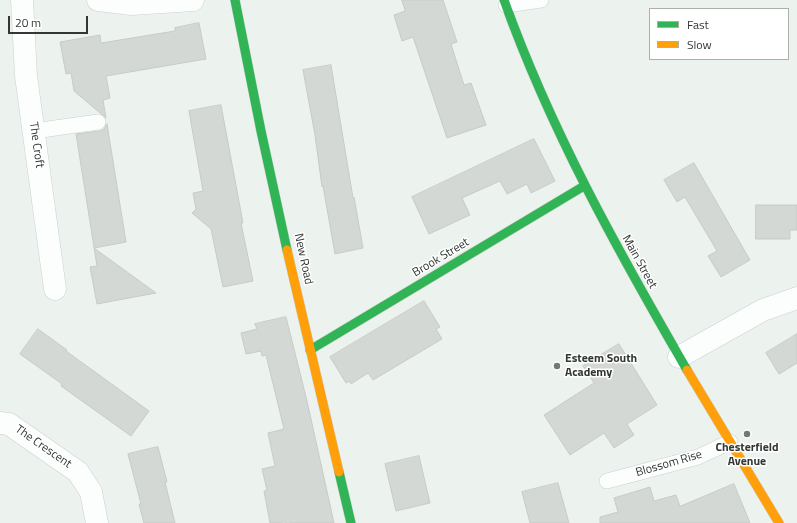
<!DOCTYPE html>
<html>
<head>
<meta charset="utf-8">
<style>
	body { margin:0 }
	#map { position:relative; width:797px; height:523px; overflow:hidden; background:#ecf3ef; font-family:"Titillium Web",sans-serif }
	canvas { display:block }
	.legend { position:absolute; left:649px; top:8px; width:140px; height:52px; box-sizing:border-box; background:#fff; border:1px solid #adafae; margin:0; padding:5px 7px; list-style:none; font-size:12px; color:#323734 }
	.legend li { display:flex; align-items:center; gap:8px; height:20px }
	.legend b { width:20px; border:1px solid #adafae }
	.scale { position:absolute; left:8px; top:16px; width:80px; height:18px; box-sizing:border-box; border:2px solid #323734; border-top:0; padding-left:5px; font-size:12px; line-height:14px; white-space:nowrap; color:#323734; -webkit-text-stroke:3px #fff; paint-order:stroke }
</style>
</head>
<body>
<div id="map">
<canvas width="797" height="523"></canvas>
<ul class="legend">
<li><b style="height:5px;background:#30b455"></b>Fast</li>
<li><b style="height:5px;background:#ff9f0a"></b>Slow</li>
</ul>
<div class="scale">20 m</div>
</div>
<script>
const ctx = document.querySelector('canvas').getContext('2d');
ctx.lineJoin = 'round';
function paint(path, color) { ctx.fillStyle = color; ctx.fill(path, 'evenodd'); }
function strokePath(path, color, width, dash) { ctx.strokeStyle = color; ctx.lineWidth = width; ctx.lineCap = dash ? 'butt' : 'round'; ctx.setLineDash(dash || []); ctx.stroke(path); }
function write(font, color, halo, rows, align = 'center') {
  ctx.font = font + ' "Titillium Web",sans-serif'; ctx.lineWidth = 3; ctx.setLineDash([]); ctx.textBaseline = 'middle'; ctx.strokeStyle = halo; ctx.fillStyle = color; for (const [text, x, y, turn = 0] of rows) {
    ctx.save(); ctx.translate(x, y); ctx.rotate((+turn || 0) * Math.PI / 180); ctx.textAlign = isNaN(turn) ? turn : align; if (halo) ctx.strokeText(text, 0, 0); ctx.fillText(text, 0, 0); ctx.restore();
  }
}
const building = new Path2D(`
	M402 0H443L457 42 451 44 464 85 471 83 486 125 447 138 413 37 402 41 394 15 405 11Z
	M199 23 206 59 106 76 110 98 103 100 106 118 74 91 71 73 66 74 60 42 100 35 101 43 175 31V28Z
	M331 65 353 198 354 197 363 248 335 254 323 186 322 187 315 135 303 70Z
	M221 105 243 223H241L253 281 223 287 211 229 192 213 196 209 193 193 203 191 189 111Z
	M107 124 126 242 94 248 156 293 97 304 90 267 97 266 76 134 100 131 104 129Z
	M534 139 555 181 531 193 527 184 507 194 500 181 462 198 470 215 429 234 412 197Z
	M694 163 750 260 721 277 708 256 717 251 685 197 677 202 664 180Z
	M756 205H797V230H790V239H756Z
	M424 301 440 327 436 329 442 339 373 380 368 373 351 384 350 381 346 383 330 357Z
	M286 317 307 401 334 523H270L264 491 267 490 262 469 275 466 268 433 284 429 266 355 262 356 261 351 246 354 241 333 257 329 255 324Z
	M38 329 67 350 66 351 149 411 131 436 61 386 62 384 20 354Z
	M797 334V363L779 374 766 353Z
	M619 344 657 405 627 424 634 435 614 448 604 433 570 455 544 415 594 383 583 366Z
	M158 447 167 482H165L175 523H144L139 504H141L128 454Z
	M419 456 430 503 396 511 385 464Z
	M558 483 569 523H530L522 492Z
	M734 484 750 523H600V517L618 512 614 498 650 487 654 501 676 495 680 506Z`);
const path = new Path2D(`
	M282 523 324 514`);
const lane = new Path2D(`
	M506 5 541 0
	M34 131 98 122
	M607 481 698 457 730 442`);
const street = new Path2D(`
	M22 0 26 76 55 289
	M98 0 132 4 193 0
	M679 357 763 310 797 298
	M0 423 9 424 78 472 91 492 97 523`);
const fast = new Path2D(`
	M235 0 261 131 287 250
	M504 0C551 131 617 249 687 370
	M310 350 584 186
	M339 472 351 523`);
const slow = new Path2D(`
	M287 250 339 472
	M687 370 779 523`);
const markers = [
	[557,366,4,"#737975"],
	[747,434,4,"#737975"]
];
const streetNames = [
	["The Croft",36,145,82],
	["Brook Street",441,258,-31],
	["New Road",303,259,78],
	["Main Street",639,262,61],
	["The Crescent",43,447,35],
	["Blossom Rise",669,464,-16]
];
const poiNames = [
	["Esteem South",565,359],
	["Academy",565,373],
	["Chesterfield",747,448,"center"],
	["Avenue",747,462,"center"]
];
paint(building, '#d4d8d4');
strokePath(building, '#c7cbc7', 1);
strokePath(lane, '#cad0cd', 16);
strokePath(street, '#cad0cd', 23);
strokePath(fast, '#cad0cd', 10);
strokePath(slow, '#cad0cd', 10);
strokePath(path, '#d5d8d6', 2.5, [3, 2]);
strokePath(lane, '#fcfdfd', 15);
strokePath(street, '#fcfdfd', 22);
strokePath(fast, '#30b455', 9);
strokePath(slow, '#ff9f0a', 9);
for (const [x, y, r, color] of markers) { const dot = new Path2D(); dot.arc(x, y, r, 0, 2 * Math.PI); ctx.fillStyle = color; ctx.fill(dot); strokePath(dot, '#fff', 1.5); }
write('12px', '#323734', '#fff', streetNames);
write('bold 12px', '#323734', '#fff', poiNames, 'left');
</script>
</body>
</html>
